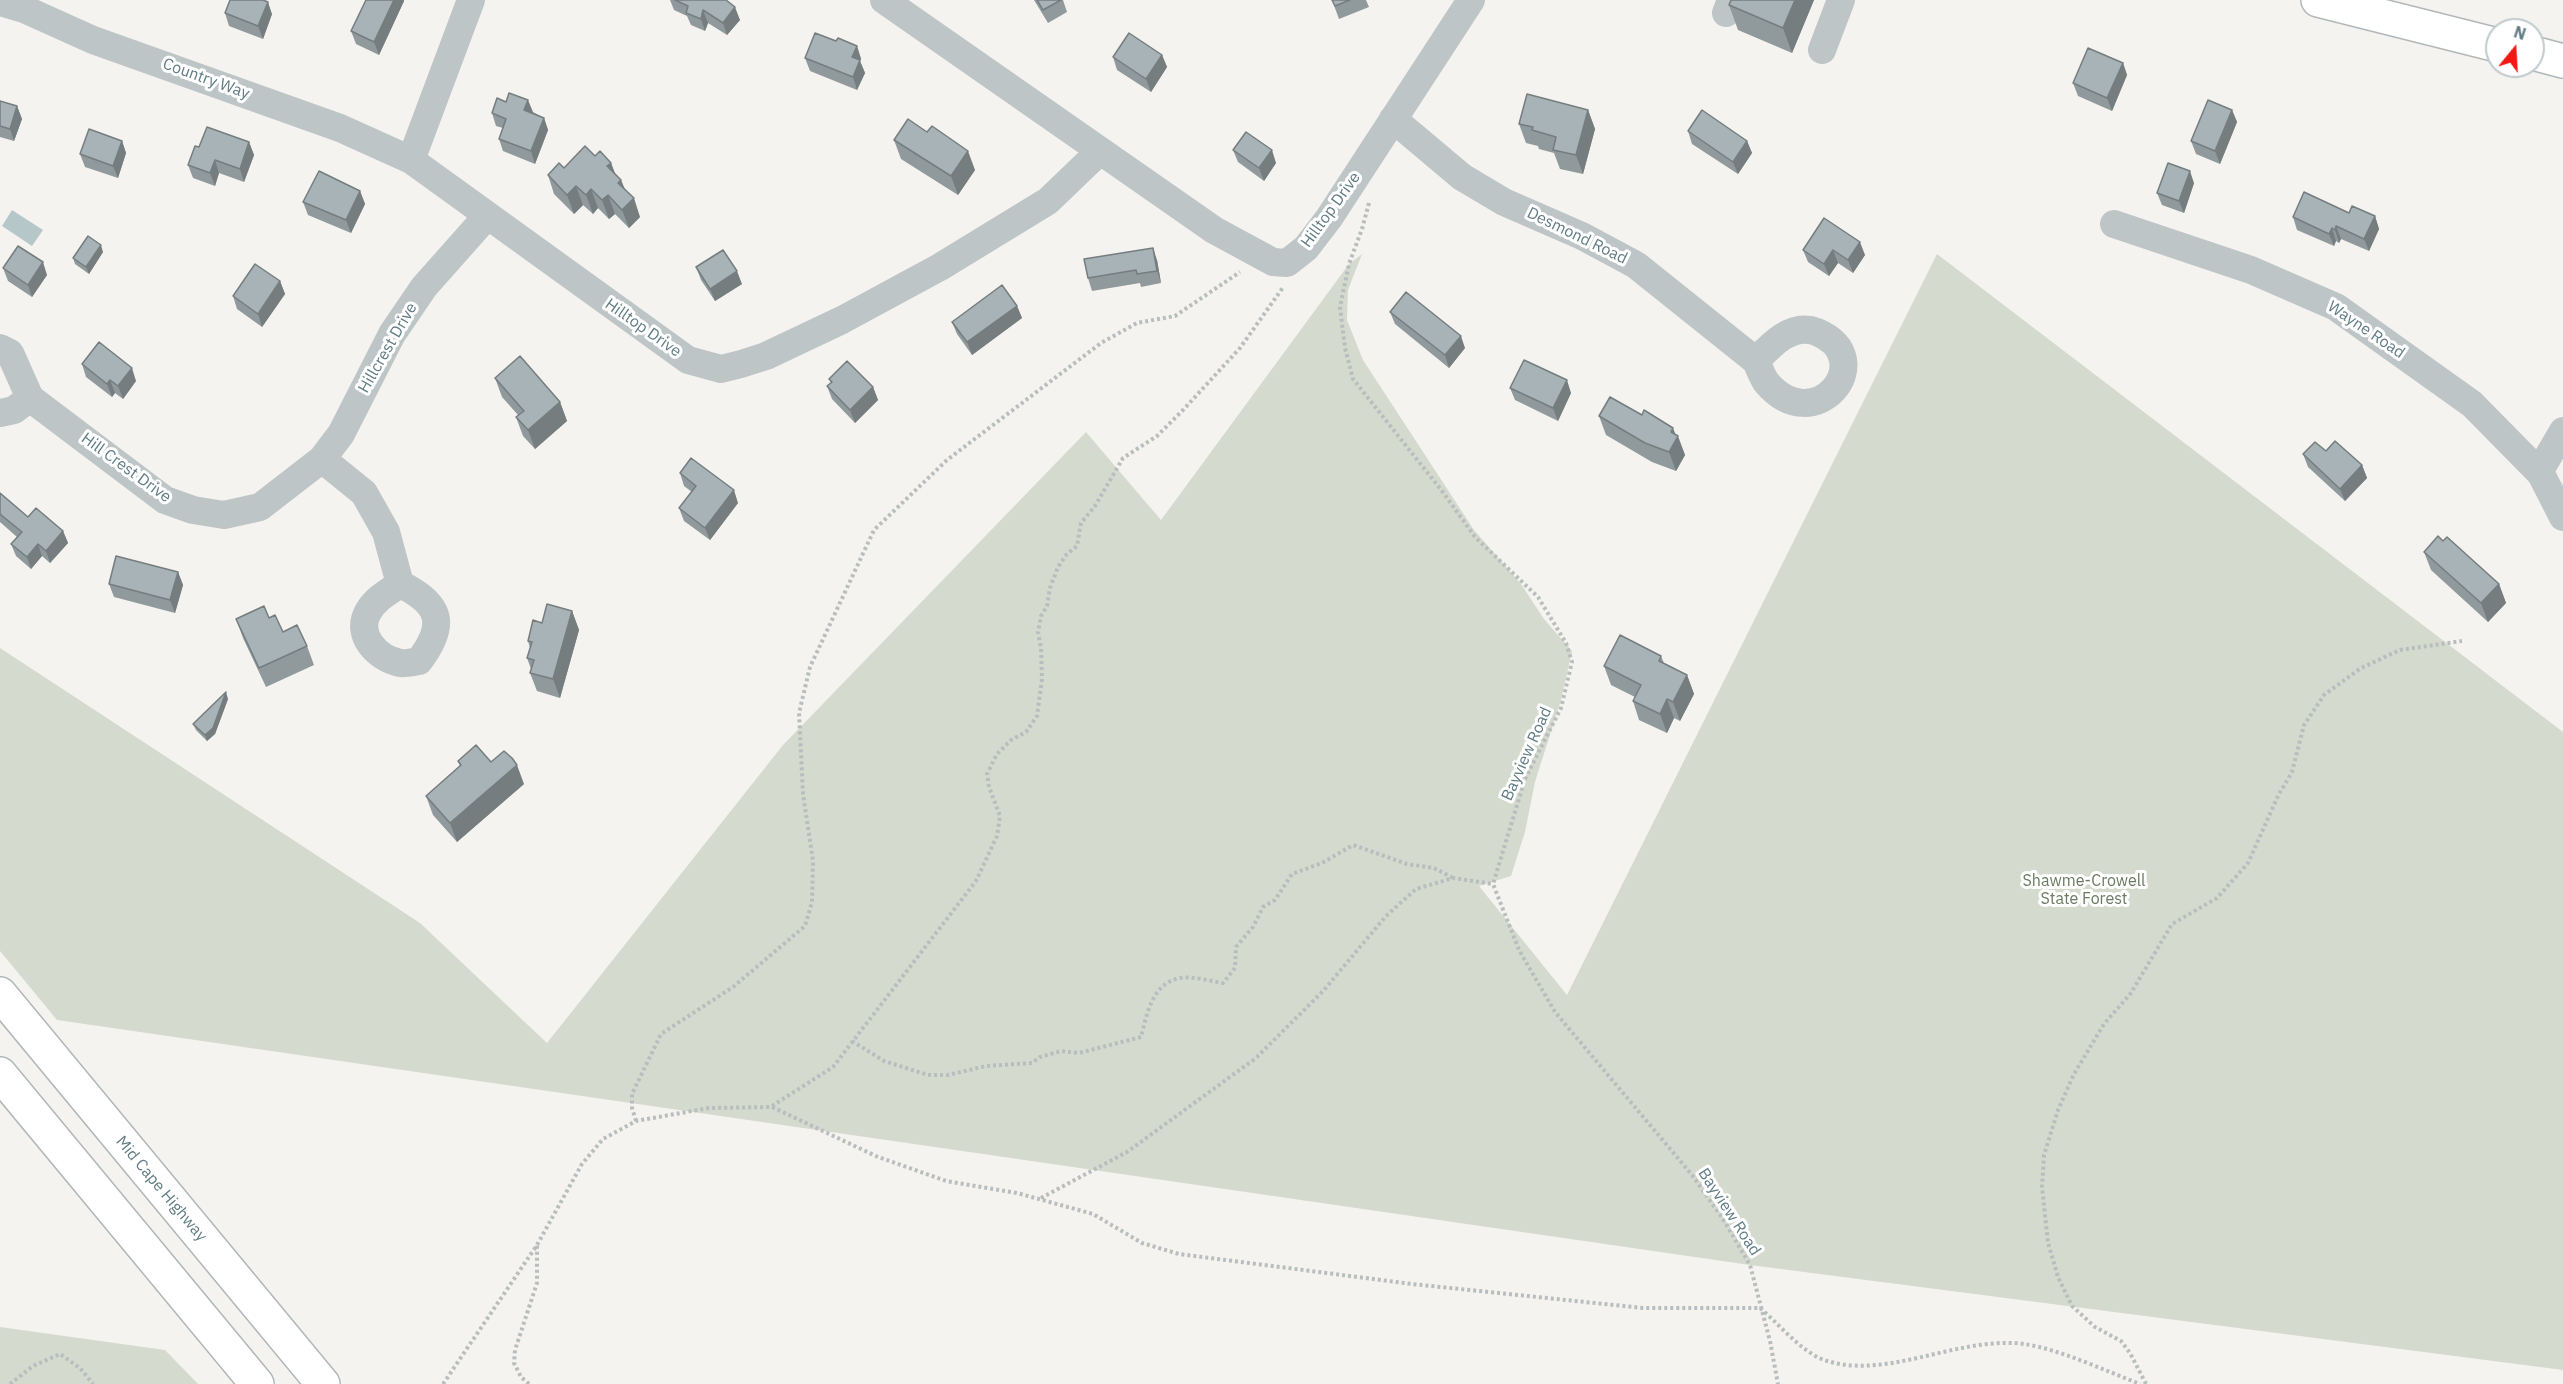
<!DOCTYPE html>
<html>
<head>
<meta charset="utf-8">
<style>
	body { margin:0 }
	#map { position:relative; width:2563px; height:1384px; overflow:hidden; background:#f5f3ef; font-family:"IBM Plex Sans",sans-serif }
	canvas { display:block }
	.north { position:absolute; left:2485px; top:18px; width:60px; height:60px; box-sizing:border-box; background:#fff; border:2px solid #bfcace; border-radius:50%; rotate:18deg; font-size:16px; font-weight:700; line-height:24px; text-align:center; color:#607b84 }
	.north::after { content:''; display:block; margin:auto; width:21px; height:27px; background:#f21712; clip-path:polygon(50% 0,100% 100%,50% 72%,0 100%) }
</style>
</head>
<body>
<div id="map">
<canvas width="2563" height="1384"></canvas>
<div class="north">N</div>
</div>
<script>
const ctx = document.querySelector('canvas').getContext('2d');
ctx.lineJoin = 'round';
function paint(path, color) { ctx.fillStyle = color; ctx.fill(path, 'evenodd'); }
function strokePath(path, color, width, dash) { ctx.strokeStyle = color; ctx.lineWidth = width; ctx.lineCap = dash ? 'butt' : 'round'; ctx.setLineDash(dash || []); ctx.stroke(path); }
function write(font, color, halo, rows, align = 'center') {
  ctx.font = font + ' "IBM Plex Sans",sans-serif'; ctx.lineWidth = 6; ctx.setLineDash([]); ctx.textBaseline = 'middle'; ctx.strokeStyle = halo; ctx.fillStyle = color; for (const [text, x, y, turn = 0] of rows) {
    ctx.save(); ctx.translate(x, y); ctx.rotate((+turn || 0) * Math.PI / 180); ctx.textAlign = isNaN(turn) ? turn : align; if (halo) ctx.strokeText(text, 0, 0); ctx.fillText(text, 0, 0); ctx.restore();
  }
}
const green = new Path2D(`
	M1362 254 1348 290 1347 320 1363 360 1474 530 1521 584 1544 619 1572 651 1561 700 1535 782 1525 832 1511 876 1479 886 1567 995 1937 254 2563 732V1370L1750 1265 57 1020 0 951V648L420 923 547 1043 783 745 1086 432 1161 520 1349 264Z
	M0 1327 165 1350 198 1384H0Z`);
const water = new Path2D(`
	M12 210 43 230 32 246 2 226Z`);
const path = new Path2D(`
	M1369 203 1362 229 1349 264 1340 307 1345 348 1353 379 1442 491 1475 537 1538 597 1566 643 1572 662 1561 708 1525 779 1493 884 1519 950 1555 1012 1692 1175 1723 1219 1750 1265 1770 1341 1778 1384
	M852 1041 884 1061 928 1075H948L986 1066 1032 1063 1040 1057 1061 1051 1079 1053 1141 1037C1147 1014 1152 983 1180 978 1193 976 1210 981 1223 983L1235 968 1236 947 1253 927 1263 907 1275 900 1292 874 1322 863 1353 845 1407 864 1434 868 1453 878
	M772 1106 833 1067 976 881 997 836 1000 816 989 787 987 774 997 754 1011 740 1026 732 1037 716 1042 679 1041 648 1038 632 1041 616 1047 606 1050 588 1058 567 1067 554 1077 546 1081 523 1095 506 1123 458 1157 436 1184 409 1240 348 1284 286
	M636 1121 632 1108V1094L661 1034 733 987 805 926 812 902 813 861 803 794 799 713 810 667 874 530 947 460 1101 343 1137 323 1175 316 1240 272
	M1041 1198 1127 1152 1256 1058 1324 990 1386 916 1416 889 1453 878 1493 884
	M10 1384 33 1366 60 1354 80 1368 93 1384
	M443 1384 537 1245 582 1164 603 1139 636 1121 709 1108 772 1107 878 1157 946 1181 1017 1193 1093 1214 1142 1243 1179 1254 1412 1284 1643 1308H1760C1779 1324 1796 1346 1819 1358 1882 1384 1957 1335 2024 1344 2059 1349 2106 1371 2140 1384
	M529 1384 521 1377 514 1363 515 1350 537 1283V1245
	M2146 1384 2130 1353 2121 1341 2095 1327 2072 1306 2058 1277 2048 1243 2042 1187 2044 1155 2058 1110 2074 1074 2104 1024 2131 993 2172 924 2217 898 2248 863 2278 796 2292 772 2304 725 2324 695 2361 668 2400 650 2462 641`);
const minor = new Path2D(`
	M471 0 411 160 688 360 721 369 741 364 766 356 842 320 940 267 1048 201 1099 152
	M884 0 1214 230 1273 262 1287 263 1306 248 1329 218 1471 0
	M0 2 24 9 93 40 340 128 411 160
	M1726 13 1731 0
	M1822 50 1841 0
	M1393 119 1462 177 1504 202 1582 236 1636 265 1756 361C1771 345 1792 322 1817 332 1881 359 1815 441 1766 382 1762 376 1759 368 1756 361
	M2114 224 2251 270 2336 307 2472 404 2541 474 2563 517
	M0 348 10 353 30 398 165 500 193 510 224 515 260 507 322 459 341 434 392 334 424 287 487 216
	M0 413 14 410 30 398
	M322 459 364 493 386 532 400 584C441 604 447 624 419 661 413 662 405 664 400 663 377 658 355 635 368 612 375 599 388 592 400 584
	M2539 472 2563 431`);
const major = new Path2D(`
	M2318 0 2497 45
	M2533 53 2563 61`);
const highway = new Path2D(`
	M0 994 323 1384
	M0 1074 257 1384`);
const wall = new Path2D(`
	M366 0H404V1L379 55 356 44 351 31Z
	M670 0H726L740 20 727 35 708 23 705 31 691 25 687 16 674 10Z
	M1034 0H1063L1067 12 1048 23Z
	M1332 0H1366L1369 7 1339 19Z
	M1814 0 1792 53 1738 30 1729 5Z
	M225 13 272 14 263 39 229 26Z
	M836 41 857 46 861 59 860 61 865 73 857 90 810 71 805 58Z
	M1162 55 1167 67 1151 92 1117 70 1113 57Z
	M2123 63 2127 75 2112 111 2078 96 2073 83Z
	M0 101 17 106 22 119 14 141 0 137Z
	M1588 110 1595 129 1583 174 1560 169 1554 153 1539 149 1538 146 1526 143 1519 124Z
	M2232 110 2237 122 2220 164 2196 154 2191 141Z
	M533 112 544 118 548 130 535 164 503 151 499 139 503 128 496 126 492 113Z
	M1688 131 1747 141 1752 153 1738 174 1692 144Z
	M927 132 975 170 958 195 901 159 894 140Z
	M122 141 126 153 118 178 85 167 80 154Z
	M249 142 254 155 244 182 219 173 215 186 193 178 188 165 199 147Z
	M1233 150 1276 163 1264 181 1238 162Z
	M595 156 611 163 615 173 621 180 625 189 640 217 629 228 615 214 609 219 598 208 593 214 583 205 574 214 554 194 548 175Z
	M2194 183 2184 213 2162 205 2157 193Z
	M360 191 365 204 351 233 308 215 303 202Z
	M2349 213 2375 216 2379 229 2369 251 2341 239 2339 243 2336 241 2334 246 2297 230 2293 217Z
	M1824 218 1865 255 1853 273 1838 263 1829 276 1808 262 1803 250Z
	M103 252 89 274 75 264 73 258Z
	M1157 260 1161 283 1141 287 1140 283 1092 291 1088 278Z
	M696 267 742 284 715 301 701 280Z
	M3 268 47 275 32 297 8 281Z
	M280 281 285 294 262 327 237 309 233 296Z
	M1017 306 1022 318 972 355 957 334 952 322Z
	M1390 312 1465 348 1449 368 1395 324Z
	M82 364 136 381 123 399 115 393 112 397 86 377Z
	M495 378 560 402 567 421 535 449 523 436 516 417 518 415 502 397Z
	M829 379 873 387 878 400 855 423 832 399 827 386 831 383Z
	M1510 388 1571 393 1558 421 1515 400Z
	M1599 416 1676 435 1685 455 1676 471 1652 462 1606 435Z
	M2326 451 2362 465 2367 478 2345 501 2308 467 2303 454Z
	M680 473 738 503 710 540 684 521 679 508 692 492 684 486Z
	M0 493 28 517 63 531 68 543 50 563 42 556 31 569 16 556 11 544 17 537 0 522Z
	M2443 541 2499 584 2506 603 2488 622 2431 570 2424 552Z
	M178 572 183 585 175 613 114 597 109 584Z
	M572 611 579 630 560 698 537 691 530 673 531 669 527 658 530 648 528 641 542 623Z
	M269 618 283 632 307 646 314 665 266 687 243 638 236 619Z
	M1661 656 1664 663 1687 675 1694 694 1680 721 1674 718 1667 733 1639 720 1633 701 1635 697 1611 685 1604 666Z
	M228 699 215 734 207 741 196 730 193 724Z
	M458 761 491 762 524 784 457 842 433 815 426 796 460 766Z`);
const shadedWall = new Path2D(`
	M394 0H404V1L379 55 374 42Z
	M1795 0H1814L1792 53 1783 28Z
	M268 2 272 14 263 39 258 26Z
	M735 7 740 20 727 35 723 23Z
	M703 10 708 23 705 31 701 19Z
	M857 46 861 59 860 61 865 73 857 90 853 77 852 57Z
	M1162 55 1167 67 1151 92 1146 79Z
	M2123 63 2127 75 2112 111 2107 98Z
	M528 100 533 112 529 122 524 110Z
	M17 106 22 119 14 141 10 129Z
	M1588 110 1595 129 1583 174 1576 155Z
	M2232 110 2237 122 2220 164 2215 151Z
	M544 118 548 130 535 164 531 151Z
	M122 141 126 153 118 178 113 166Z
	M1747 141 1752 153 1738 174 1733 162Z
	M249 142 254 155 244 182 240 169Z
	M1272 150 1276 163 1264 181 1259 168Z
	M968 151 975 170 958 195 951 176Z
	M215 160 219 173 215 186 210 173Z
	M611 163 618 182 607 166Z
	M2190 171 2194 183 2184 213 2179 201Z
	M621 180 628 199 618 183Z
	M576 186 583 205 574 214 567 195Z
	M591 189 598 208 593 214 586 195Z
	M360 191 365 204 351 233 346 220Z
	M608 195 615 214 609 219 602 200Z
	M634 198 640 217 629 228 622 210Z
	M2375 216 2379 229 2369 251 2364 239Z
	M2336 226 2341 239 2339 243 2335 230Z
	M2332 228 2336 241 2334 246 2329 234Z
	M1860 242 1865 255 1853 273 1848 260Z
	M101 245 103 252 89 274 86 267Z
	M1153 248 1157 260 1161 283 1157 271Z
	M1833 250 1838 263 1829 276 1824 264Z
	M43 262 47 275 32 297 28 285Z
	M737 271 742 284 715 301 710 289Z
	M280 281 285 294 262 327 258 314Z
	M1017 306 1022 318 972 355 967 342Z
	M1461 336 1465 348 1449 368 1445 355Z
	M132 368 136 381 123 399 118 386Z
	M110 380 115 393 112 397 107 384Z
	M1567 380 1571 393 1558 421 1553 408Z
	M873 387 878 400 855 423 850 410Z
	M560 402 567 421 535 449 528 430Z
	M1673 428 1677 438 1678 436 1685 455 1676 471 1669 452 1671 432Z
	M2362 465 2367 478 2345 501 2340 489Z
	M734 490 738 503 710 540 705 528Z
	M63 531 68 543 50 563 46 551Z
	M38 544 42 556 31 569 27 557Z
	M178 572 183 585 175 613 170 600Z
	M2499 584 2506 603 2488 622 2481 603Z
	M572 611 579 630 560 698 553 679Z
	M1687 675 1694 694 1680 721 1673 702Z
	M226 692 228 699 215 734 207 741 205 735Z
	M1667 699 1674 718 1667 733 1660 714Z
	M517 765 524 784 457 842 450 823Z`);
const building = new Path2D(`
	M230 0H263L268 2 258 26 225 13Z
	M366 0H394L374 42 351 31Z
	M675 0H726L735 7 723 23 703 10 701 19 686 13 688 6Z
	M1037 0H1061L1043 10Z
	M1332 0H1350L1335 6Z
	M1731 0H1795L1783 28 1729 5Z
	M815 33 836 41 838 38 857 46 852 57 860 60 853 77 805 58Z
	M1129 33 1162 55 1146 79 1113 57Z
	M2088 48 2123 63 2107 98 2073 83Z
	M509 93 528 100 524 110 544 118 531 151 499 139 506 119 492 113 497 98 506 102Z
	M1527 94 1588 110 1576 155 1553 150 1556 137 1532 130 1533 127 1519 124Z
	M2208 100 2232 110 2215 151 2191 141Z
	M0 101 17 106 10 129 0 126Z
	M1702 110 1747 141 1733 162 1688 131Z
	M908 119 927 132 932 126 968 151 951 176 894 140Z
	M207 127 249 142 240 169 215 160 210 173 188 165 195 146 199 147Z
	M89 129 122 141 113 166 80 154Z
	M1246 132 1272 150 1259 168 1233 150Z
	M585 146 595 156 600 151 611 163 607 166 621 180 618 183 634 198 622 210 608 195 602 200 591 189 586 195 576 186 567 195 548 175 559 163 564 168Z
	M2168 163 2190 171 2179 201 2157 193Z
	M319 171 360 191 346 220 303 202Z
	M2304 192 2349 213 2352 206 2375 216 2364 239 2336 226 2335 230 2332 228 2329 234 2293 217Z
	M1824 218 1860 242 1848 260 1833 250 1824 264 1803 250Z
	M88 236 101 245 86 267 73 258Z
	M18 246 43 262 28 285 3 268Z
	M1153 248 1157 271 1137 274 1136 270 1088 278 1084 259Z
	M723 250 737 271 710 289 696 267Z
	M255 264 280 281 258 314 233 296Z
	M1002 285 1017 306 967 342 952 322Z
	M1406 292 1461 336 1445 355 1390 312Z
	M99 342 132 368 118 386 110 380 107 384 82 364Z
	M520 356 560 402 528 430 516 417 524 411 495 378Z
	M1524 360 1567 380 1553 408 1510 388Z
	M847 361 873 387 850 410 827 386 832 382 829 379Z
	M1610 397 1642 415 1644 410 1673 428 1671 432 1678 436 1669 452 1645 443 1599 416Z
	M2335 441 2362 465 2340 489 2303 454 2315 442 2326 451Z
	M691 458 734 490 705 528 679 508 696 486 680 473Z
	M0 493 28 517 36 508 63 531 46 551 38 544 27 557 11 544 22 532 0 514Z
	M2438 536 2443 541 2447 537 2499 584 2481 603 2424 552Z
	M116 556 178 572 170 600 109 584Z
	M547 604 572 611 553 679 530 673 534 660 527 658 532 642 528 641 533 620 542 623Z
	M264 606 269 618 275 615 283 632 297 625 307 646 259 668 236 619Z
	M1620 635 1661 656 1659 661 1687 675 1673 702 1667 699 1660 714 1633 701 1641 685 1604 666Z
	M226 692 213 728 205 735 193 724Z
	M476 745 491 762 504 751 512 758 517 765 450 823 426 796 461 765 458 761Z`);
const streetNames = [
	["Country Way",206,79,20],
	["Hilltop Drive",1331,210,-54],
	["Desmond Road",1577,236,26],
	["Hilltop Drive",643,328,35],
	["Wayne Road",2366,330,34],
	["Hillcrest Drive",388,348,-60],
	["Hill Crest Drive",126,468,36],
	["Bayview Road",1527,754,-66],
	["Mid Cape Highway",161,1189,50],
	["Bayview Road",1729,1212,57]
];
const parkNames = [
	["Shawme-Crowell",2084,881],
	["State Forest",2084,899]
];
paint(green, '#d5dace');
paint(water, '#b5c7c8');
strokePath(major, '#b1b8bb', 36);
strokePath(highway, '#b1b7b9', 36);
strokePath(path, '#b8bdbe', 4, [3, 3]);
strokePath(minor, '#bec5c7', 28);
strokePath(major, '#fff', 33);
strokePath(highway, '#fff', 33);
paint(wall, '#909a9d');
paint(shadedWall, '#757d7f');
paint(building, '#a7b3b6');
strokePath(building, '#757d7f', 1.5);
write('16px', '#607b84', '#fff', streetNames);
write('16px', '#6b7a60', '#fff', parkNames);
</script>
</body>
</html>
